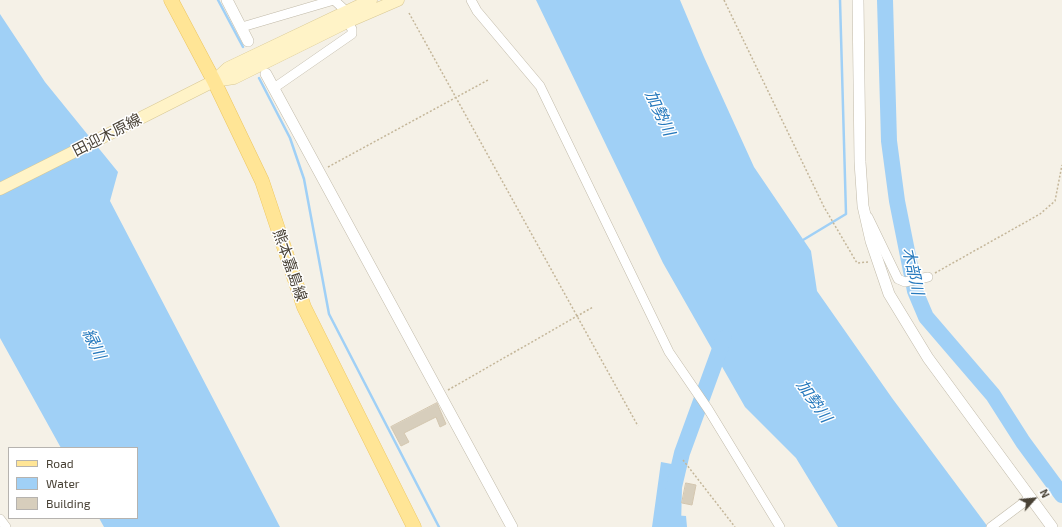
<!DOCTYPE html>
<html>
<head>
<meta charset="utf-8">
<style>
	body { margin:0 }
	#map { position:relative; width:1062px; height:527px; overflow:hidden; background:#f5f1e7; font-family:"Exo 2",sans-serif }
	canvas { display:block }
	.legend { position:absolute; left:8px; top:447px; width:130px; height:72px; box-sizing:border-box; background:#fff; border:1px solid #b6b3af; margin:0; padding:5px 7px; list-style:none; font-size:12px; color:#494236 }
	.legend li { display:flex; align-items:center; gap:8px; height:20px }
	.legend b { width:20px; border:1px solid #b6b3af }
	.north { position:absolute; left:1014px; top:479px; width:40px; height:40px; -webkit-text-stroke:3px #fff; paint-order:stroke; rotate:63deg; font-size:11px; font-weight:700; line-height:16px; text-align:center; color:#494236 }
	.north::after { content:''; display:block; margin:auto; width:14px; height:18px; background:#494236; clip-path:polygon(50% 0,100% 100%,50% 72%,0 100%) }
</style>
</head>
<body>
<div id="map">
<canvas width="1062" height="527"></canvas>
<ul class="legend">
<li><b style="height:5px;background:#ffe596"></b>Road</li>
<li><b style="height:11px;background:#a0d0f6"></b>Water</li>
<li><b style="height:11px;background:#d7cebc"></b>Building</li>
</ul>
<div class="north">N</div>
</div>
<script>
const ctx = document.querySelector('canvas').getContext('2d');
ctx.lineJoin = 'round';
function paint(path, color) { ctx.fillStyle = color; ctx.fill(path, 'evenodd'); }
function strokePath(path, color, width, dash) { ctx.strokeStyle = color; ctx.lineWidth = width; ctx.lineCap = dash ? 'butt' : 'round'; ctx.setLineDash(dash || []); ctx.stroke(path); }
function write(font, color, halo, rows, align = 'center') {
  ctx.font = font + ' "Exo 2","Noto Sans JP",sans-serif'; ctx.lineWidth = 3; ctx.setLineDash([]); ctx.textBaseline = 'middle'; ctx.strokeStyle = halo; ctx.fillStyle = color; for (const [text, x, y, turn = 0] of rows) {
    ctx.save(); ctx.translate(x, y); ctx.rotate((+turn || 0) * Math.PI / 180); ctx.textAlign = isNaN(turn) ? turn : align; if (halo) ctx.strokeText(text, 0, 0); ctx.fillText(text, 0, 0); ctx.restore();
  }
}
const water = new Path2D(`
	M536 0H680L704 57 754 167 811 251 817 291 892 398 988 527H838L796 458 745 407 663 263Z
	M0 14 45 82 118 172 110 201 280 527H104L99 518H137V448H61L0 338Z
	M661 462 677 465 668 508 672 515 686 516 687 527H652Z`);
const stream = new Path2D(`
	M218 0 243 47
	M259 78 290 138 304 179 329 314 439 527
	M803 240 846 214 840 0`);
const river = new Path2D(`
	M885 0 889 141 897 201 915 291 926 317 993 395 1023 442 1062 495
	M673 527 674 487 682 453 724 338`);
const building = new Path2D(`
	M437 403 446 424 440 427 436 417 404 433 409 442 401 446 391 427Z
	M686 483 696 485 692 505 682 503Z`);
const path = new Path2D(`
	M724 0 824 207 857 263 868 262
	M409 13 638 426
	M328 167 488 80
	M935 273 1040 214 1055 201 1062 165
	M448 390 593 307
	M683 460 735 527`);
const minor = new Path2D(`
	M471 0 477 11 540 86 669 352 708 409 780 527
	M242 27 334 0 346 11
	M274 88 352 34V29L347 22
	M868 217 898 279 905 282 928 277
	M0 519 6 527
	M991 527 1031 497`);
const tertiary = new Path2D(`
	M227 0 248 41
	M858 0 860 162 863 206 871 241 889 294 928 358 1052 527
	M266 74 512 527`);
const secondary = new Path2D(`
	M214 81 234 78 347 22 398 0
	M0 189 214 81 228 68 371 0`);
const primary = new Path2D(`
	M171 0 214 81 262 181 304 307 414 527`);
const streetNames = [
	["田迎木原線",107,135,-27],
	["熊本嘉島線",290,265,71]
];
const waterNames = [
	["加勢川",660,113,65],
	["木部川",913,271,78],
	["緑川",94,344,64],
	["加勢川",814,401,55]
];
paint(water, '#a0d0f6');
strokePath(stream, '#a0d0f6', 2.5);
strokePath(river, '#a0d0f6', 16);
paint(building, '#d7cebc');
strokePath(building, '#d3c6af', 1);
strokePath(minor, '#c1baa9', 10);
strokePath(tertiary, '#c1baa9', 12);
strokePath(secondary, '#d8c894', 13);
strokePath(primary, '#edc65e', 15);
strokePath(path, '#c4b699', 1.5, [2, 2]);
strokePath(minor, '#fff', 9);
strokePath(tertiary, '#fff', 11);
strokePath(secondary, '#fff3c7', 12);
strokePath(primary, '#ffe596', 14);
write('15px', '#494236', '#fff', streetNames);
write('italic 16px', '#2679bd', '#fff', waterNames);
</script>
</body>
</html>
